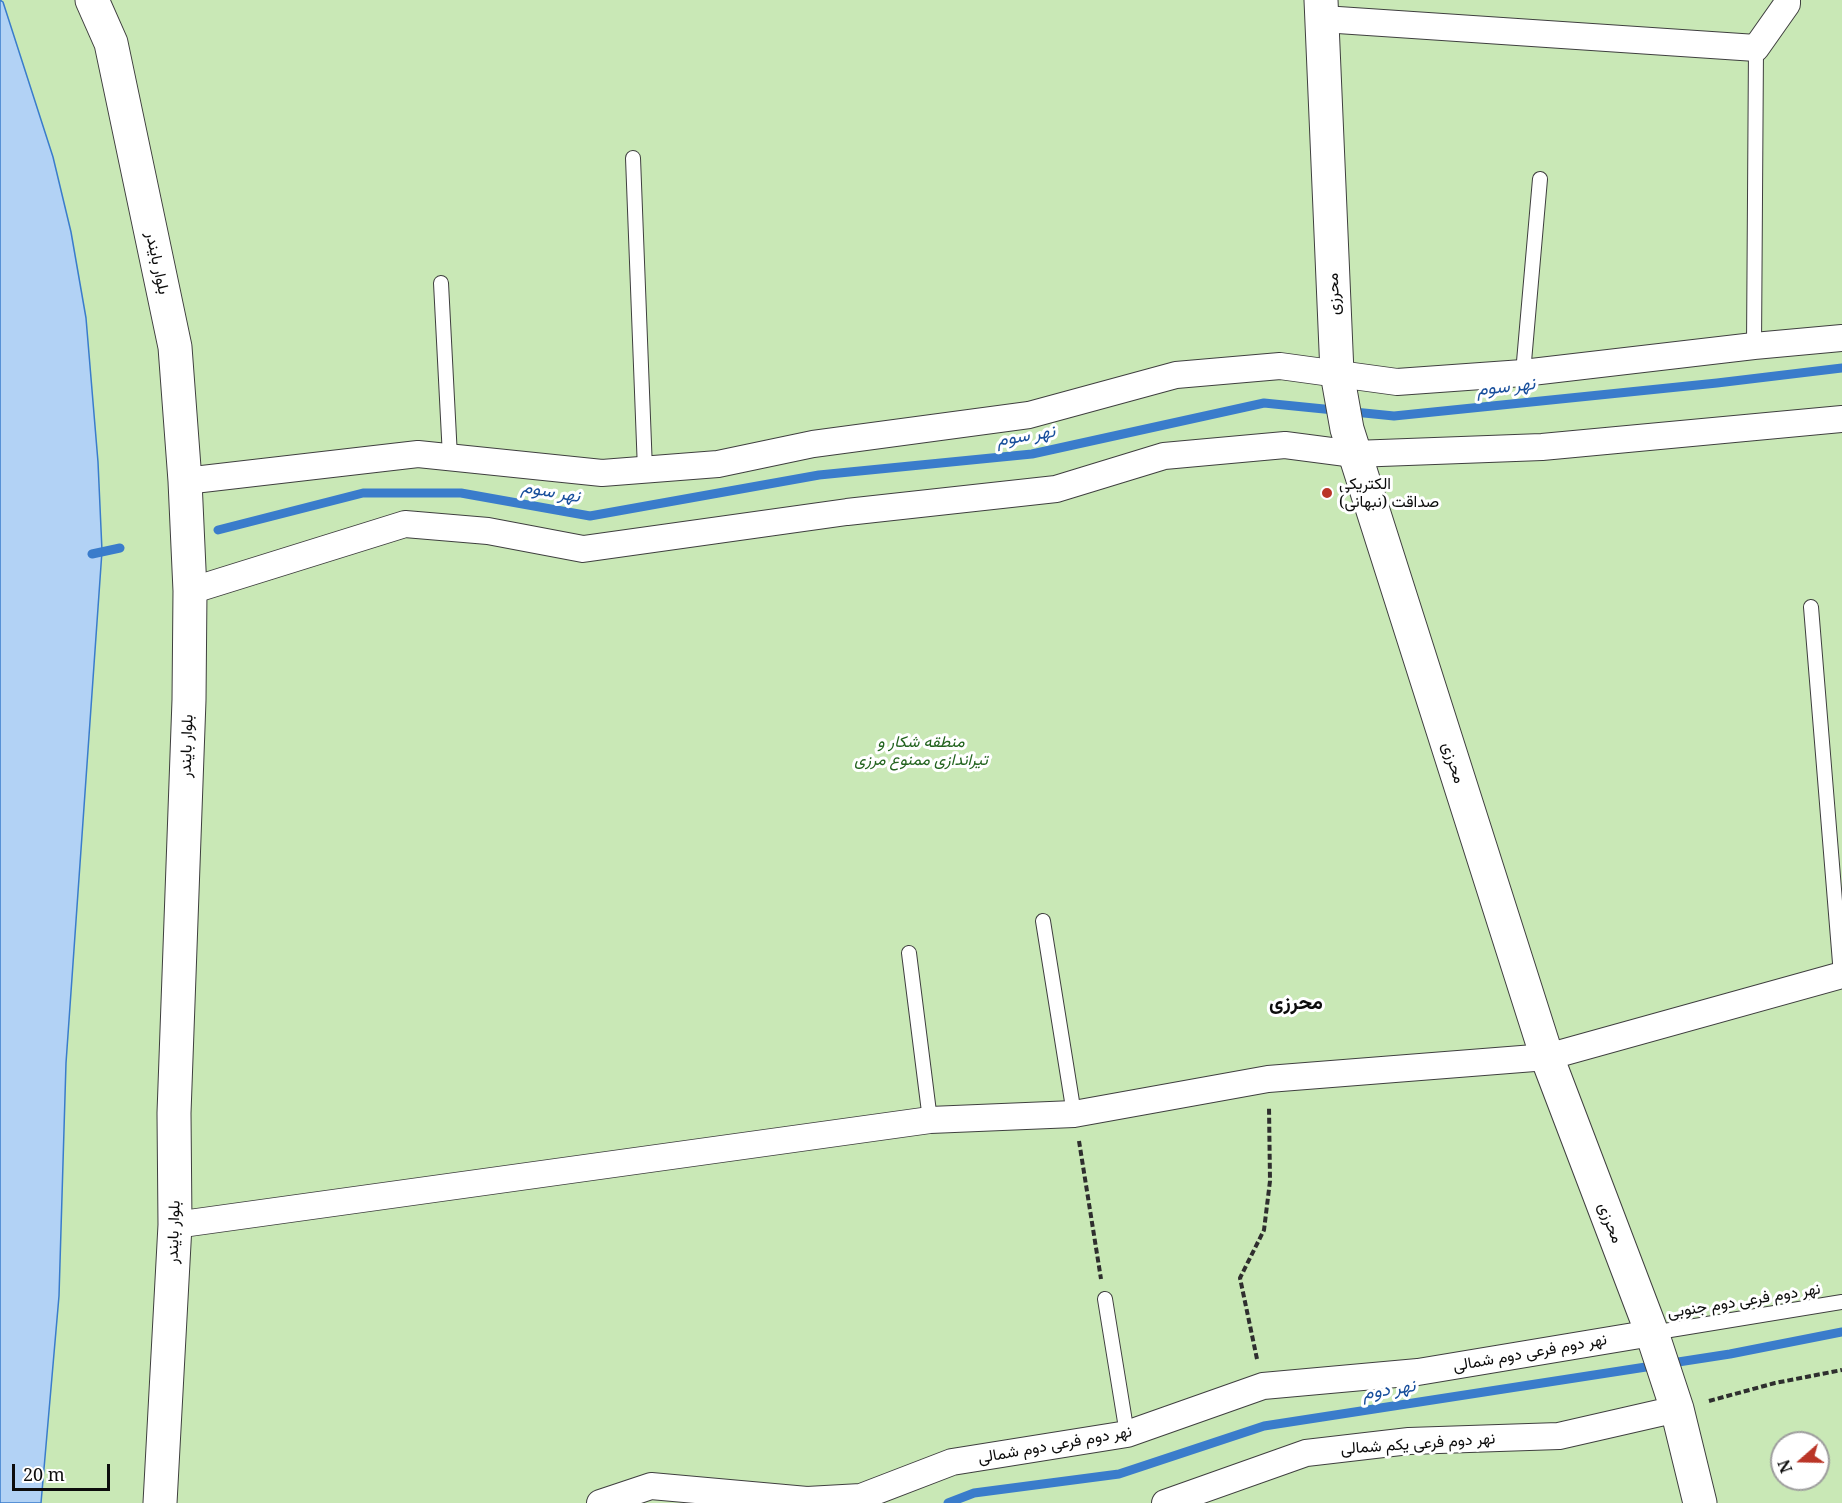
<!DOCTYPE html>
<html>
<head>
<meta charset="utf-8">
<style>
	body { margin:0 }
	#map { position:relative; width:1842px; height:1503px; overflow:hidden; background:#fffeec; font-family:"Noto Serif",serif }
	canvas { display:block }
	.north { position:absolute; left:1770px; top:1431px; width:60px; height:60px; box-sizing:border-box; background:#fff; border:2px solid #9e9e9e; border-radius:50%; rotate:250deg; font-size:16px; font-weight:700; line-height:24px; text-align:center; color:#0c0c0c }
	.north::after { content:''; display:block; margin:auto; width:21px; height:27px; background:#ba3527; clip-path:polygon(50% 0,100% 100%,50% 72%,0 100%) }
	.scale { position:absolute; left:12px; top:1464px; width:98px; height:27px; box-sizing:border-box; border:3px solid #0c0c0c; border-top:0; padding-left:8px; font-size:18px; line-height:21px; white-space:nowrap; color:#0c0c0c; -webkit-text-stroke:4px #fff; paint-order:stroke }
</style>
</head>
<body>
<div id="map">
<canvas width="1842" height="1503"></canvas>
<div class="north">N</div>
<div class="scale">20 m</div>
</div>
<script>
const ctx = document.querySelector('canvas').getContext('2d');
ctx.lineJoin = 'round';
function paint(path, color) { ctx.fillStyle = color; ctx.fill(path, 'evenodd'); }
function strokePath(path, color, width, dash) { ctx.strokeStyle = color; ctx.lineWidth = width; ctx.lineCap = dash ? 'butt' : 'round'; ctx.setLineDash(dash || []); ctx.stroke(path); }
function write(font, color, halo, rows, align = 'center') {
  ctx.font = font + ' "Noto Serif",Vazirmatn,serif'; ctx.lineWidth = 6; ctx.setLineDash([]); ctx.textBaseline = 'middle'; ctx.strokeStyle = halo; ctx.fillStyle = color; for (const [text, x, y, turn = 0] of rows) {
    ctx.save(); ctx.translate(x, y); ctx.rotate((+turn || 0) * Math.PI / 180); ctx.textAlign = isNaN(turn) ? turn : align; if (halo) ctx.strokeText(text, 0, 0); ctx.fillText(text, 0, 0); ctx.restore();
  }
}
const green = new Path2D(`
	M0 0H1842V1503H0ZM1782 1443H1818V1479H1782Z`);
const water = new Path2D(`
	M0 0 3 2 53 157 71 232 86 318 98 462 102 551 66 1063 59 1296 41 1503H0Z`);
const stream = new Path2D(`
	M218 530 363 493H461L590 516 819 475 1032 454 1264 403 1394 416 1717 383 1842 368
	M92 554 120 548
	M948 1503 974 1493 1119 1474 1264 1426 1730 1354 1842 1332`);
const path = new Path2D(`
	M1079 1141 1101 1279
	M1257 1359 1240 1278 1264 1230 1270 1181 1269 1107
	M1709 1401 1775 1383 1842 1370`);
const service = new Path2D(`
	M633 158 645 470
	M441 283 450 457
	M1754 346 1756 48
	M1523 373 1540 179
	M1811 607 1841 975
	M1043 921 1074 1114
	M909 953 930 1120
	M1105 1299 1127 1434
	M1652 1333 1842 1302`);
const minor = new Path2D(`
	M1323 19 1756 48 1787 4V0
	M185 481 418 454 602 473 718 464 813 444 1029 415 1176 375 1280 366 1397 382 1523 373 1754 346 1842 338
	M190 591 405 524 488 531 583 549 847 512 1056 489 1164 456 1285 445 1354 454 1542 447 1842 419
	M175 1225 930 1120 1074 1114 1268 1079 1547 1057 1842 975
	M600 1503 651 1486 807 1500 861 1497 952 1462 1127 1434 1263 1386 1418 1372 1652 1333
	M1165 1503 1306 1453 1409 1441 1559 1436 1677 1409`);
const tertiary = new Path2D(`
	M92 0 111 43 175 347 185 481 190 591 189 700 174 1113 175 1225 160 1503
	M1321 0 1337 373 1347 429 1547 1057 1652 1333 1677 1409 1700 1503`);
const markers = [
	[1327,493,6,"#ba3527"]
];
const streetNames = [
	["بلوار بایندر",157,263,78],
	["محرزی",1334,294,-92],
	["بلوار بایندر",187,746,-88],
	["محرزی",1453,763,72],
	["محرزی",1610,1223,69],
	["بلوار بایندر",174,1232,-88],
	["نهر دوم فرعی دوم جنوبی",1744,1301,-9],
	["نهر دوم فرعی دوم شمالی",1530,1353,-10],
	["نهر دوم فرعی یکم شمالی",1418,1444,-4],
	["نهر دوم فرعی دوم شمالی",1055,1445,-10]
];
const poiNames = [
	["الکتریکی",1339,484],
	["صداقت (نبهانی)",1339,502]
];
const parkNames = [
	["منطقه شکار و",921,742],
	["تیراندازی ممنوع مرزی",921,760]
];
const waterNames = [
	["نهر سوم",1506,387,-6],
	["نهر سوم",1026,436,-9],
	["نهر سوم",551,492,10],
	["نهر دوم",1389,1390,-9]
];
const quarterNames = [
	["محرزی",1296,1003]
];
paint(green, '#c9e8b6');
paint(water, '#b2d2f5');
strokePath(water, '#3a7ccb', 1.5);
strokePath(stream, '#3a7ccb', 9);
strokePath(service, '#3f3f3f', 16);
strokePath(minor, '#3f3f3f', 28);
strokePath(tertiary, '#3f3f3f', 35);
strokePath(path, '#2e2e2e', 4, [6, 3]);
strokePath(service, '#fff', 14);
strokePath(minor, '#fff', 26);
strokePath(tertiary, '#fff', 33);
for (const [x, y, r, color] of markers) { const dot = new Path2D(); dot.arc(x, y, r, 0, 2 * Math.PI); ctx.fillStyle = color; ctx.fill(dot); strokePath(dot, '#fff', 2); }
write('16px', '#0c0c0c', '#fff', streetNames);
write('16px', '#0c0c0c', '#fff', poiNames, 'left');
write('italic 16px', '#22631e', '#fff', parkNames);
write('italic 18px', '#184f9c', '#fff', waterNames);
write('bold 20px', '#0c0c0c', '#fff', quarterNames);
</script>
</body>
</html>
